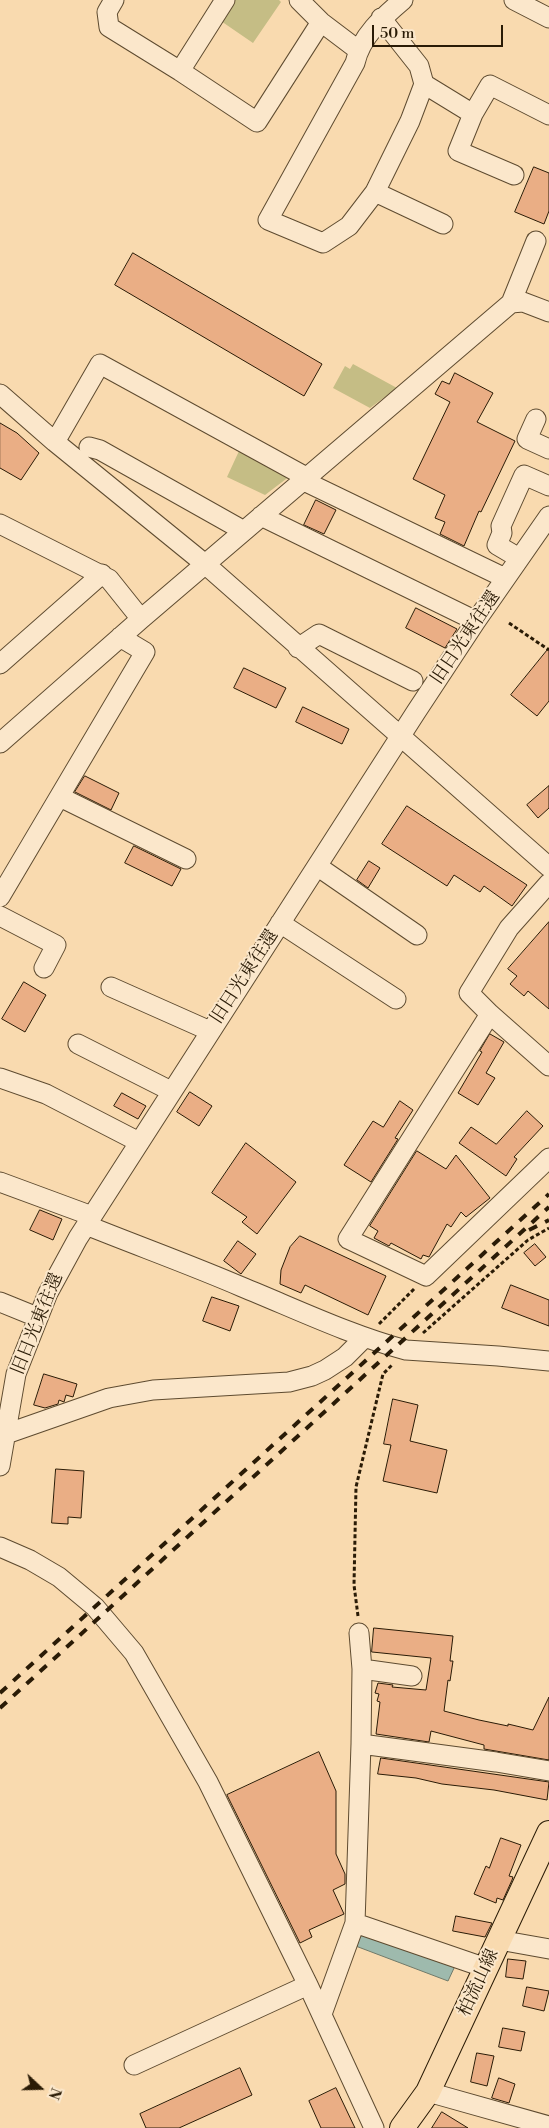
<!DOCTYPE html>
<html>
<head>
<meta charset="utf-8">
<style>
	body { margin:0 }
	#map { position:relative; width:549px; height:2128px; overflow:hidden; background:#f9daaf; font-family:"Libre Bodoni",serif }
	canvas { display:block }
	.north { position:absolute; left:15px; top:2063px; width:50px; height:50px; -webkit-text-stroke:4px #fbe7cb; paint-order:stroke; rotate:111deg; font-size:14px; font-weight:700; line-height:20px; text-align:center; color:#2a1b06 }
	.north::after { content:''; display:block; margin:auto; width:18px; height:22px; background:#2a1b06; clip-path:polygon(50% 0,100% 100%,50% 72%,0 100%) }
	.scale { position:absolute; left:372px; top:25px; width:131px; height:22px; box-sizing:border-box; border:2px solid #2a1b06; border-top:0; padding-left:6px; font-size:15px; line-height:18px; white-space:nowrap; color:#2a1b06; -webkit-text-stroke:4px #fbe7cb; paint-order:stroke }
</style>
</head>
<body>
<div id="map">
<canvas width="549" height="2128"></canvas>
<div class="north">N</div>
<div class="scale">50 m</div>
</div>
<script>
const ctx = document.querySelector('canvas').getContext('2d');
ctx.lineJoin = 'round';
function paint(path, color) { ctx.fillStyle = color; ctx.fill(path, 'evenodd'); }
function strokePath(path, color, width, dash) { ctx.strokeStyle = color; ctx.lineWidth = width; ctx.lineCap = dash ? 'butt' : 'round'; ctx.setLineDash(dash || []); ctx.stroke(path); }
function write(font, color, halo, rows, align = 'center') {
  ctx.font = font + ' "Libre Bodoni","Noto Serif JP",serif'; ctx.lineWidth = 4; ctx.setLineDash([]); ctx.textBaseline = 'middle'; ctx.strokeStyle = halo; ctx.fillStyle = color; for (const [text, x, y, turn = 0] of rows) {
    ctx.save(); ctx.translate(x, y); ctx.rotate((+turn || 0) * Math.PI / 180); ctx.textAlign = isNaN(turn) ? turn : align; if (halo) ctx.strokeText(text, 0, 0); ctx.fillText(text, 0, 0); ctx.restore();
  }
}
const green = new Path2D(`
	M231 0H279L281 2 253 43 218 19Z
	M353 364 397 388 370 408 333 388 345 366 350 369Z
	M239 451 290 476 265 495 227 477Z`);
const water = new Path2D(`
	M364 1935 455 1966 448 1981 353 1945 356 1938Z`);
const building = new Path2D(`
	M534 167 549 173V211L544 224 515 212Z
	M133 253 322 364 304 396 115 285Z
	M455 373 493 393 477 422 515 441 481 512 479 511 464 546 440 534 445 522 435 518 445 495 413 479 450 402 435 394 442 381 449 384Z
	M0 423 17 433 39 453 21 480 0 468Z
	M316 500 336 510 324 534 304 525Z
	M416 608 457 629 445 648 406 628Z
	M549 648V701L537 716 511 695Z
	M244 668 286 688 276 708 234 688Z
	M303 707 349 729 342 744 296 722Z
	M85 776 119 793 111 810 75 792Z
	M549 786V808L538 818 527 805Z
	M407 806 527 885 512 906 484 886 480 892 454 875 447 886 382 844Z
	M134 846 181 869 172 886 125 863Z
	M369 861 380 868 368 888 357 880Z
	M549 922V1009L528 991 524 996 510 984 517 976 508 969Z
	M24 982 46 995 25 1032 2 1019Z
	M490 1034 504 1042 486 1073 495 1078 478 1105 458 1093 482 1052 480 1051Z
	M190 1092 212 1106 199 1126 177 1112Z
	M122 1093 146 1106 138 1119 114 1106Z
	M400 1101 413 1110 395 1138 398 1139 371 1182 344 1165 373 1121 383 1127Z
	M527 1111 543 1126 514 1157 517 1159 506 1176 459 1143 471 1127 496 1144Z
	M246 1143 296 1182 257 1234 242 1222 247 1217 212 1193Z
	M417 1151 446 1169 456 1155 490 1198 466 1217 461 1212 451 1227 447 1224 429 1257 423 1255 421 1259 391 1243 389 1246 374 1238 378 1231 370 1226Z
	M40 1210 62 1219 53 1240 30 1230Z
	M300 1236 386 1276 368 1315 305 1285 301 1293 280 1284 281 1270 290 1247Z
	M238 1241 256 1254 241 1274 224 1261Z
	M535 1244 546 1257 535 1266 524 1253Z
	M511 1285 549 1300V1326L502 1308Z
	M212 1297 239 1306 230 1331 203 1321Z
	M44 1374 77 1384 73 1397 66 1395 64 1402 59 1400 58 1404 45 1408 34 1405Z
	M393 1399 418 1405 410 1441 447 1450 437 1493 383 1481 391 1445 384 1444Z
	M56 1469 84 1471 81 1518 68 1517V1524L52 1523Z
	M374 1628 453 1636 450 1661H453L450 1681 448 1680 444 1711 479 1720 508 1726V1724L533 1730 549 1697V1760L484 1749V1745L431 1731 429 1742 376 1734 380 1702 377 1701 379 1694 375 1693 378 1683 393 1685 392 1687 426 1690 431 1658 372 1652Z
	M319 1752 336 1791V1854L345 1874V1884L333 1890 344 1914 309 1930 312 1937 300 1943 227 1795Z
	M381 1758 549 1782 547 1800 494 1790 442 1784 416 1778 378 1774Z
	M501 1838 521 1845 509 1876 513 1877 512 1880 503 1900 497 1898 496 1903 474 1894 486 1866 489 1868Z
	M456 1916 492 1923 485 1937 453 1931Z
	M508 1959 526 1961 523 1979 506 1977Z
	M527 1987 549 1991 544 2011 523 2006Z
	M503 2028 525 2032 521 2051 499 2047Z
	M477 2053 494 2056 487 2086 471 2082Z
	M240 2068 252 2095 179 2128H146L140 2114Z
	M499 2078 515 2084 509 2103 492 2098Z
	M336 2088 355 2128H321L309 2101Z
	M442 2112 468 2128H432Z`);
const path = new Path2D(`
	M509 623 549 650
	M379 1324 414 1289
	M423 1333 528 1240 549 1228
	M358 1616 354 1585 356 1487 383 1374 393 1364`);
const minor = new Path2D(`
	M114 0 107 12 109 27 180 71 257 122 321 22
	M299 0 321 22 358 50
	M514 0 549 18
	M381 18 419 66 424 84 410 121 375 192 349 226 323 243 268 220 355 63C361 36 383 17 403 0
	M180 71 225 0
	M424 84 473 114 458 151 514 175
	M473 114 490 85 549 115
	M375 192 443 224
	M511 303 536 241
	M0 394 55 442 205 564 549 867
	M536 419 527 439 549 449
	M55 442 100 364 308 478
	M89 447 100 450 244 531
	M304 481 505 578
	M261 516 476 621
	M0 524 109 579 141 619
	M519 558 497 545 502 533 501 526 524 475 549 486
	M298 648 319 634 413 681
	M0 664 102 574
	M0 743 141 619 511 303 523 302 549 312
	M60 797 186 859
	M317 866 417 935
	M549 883 509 928 469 993 490 1014 549 1066
	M0 897 145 652 120 637
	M0 916 56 945 44 968
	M280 923 396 999
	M111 987 210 1031
	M490 1014 348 1239 426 1276 549 1158
	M78 1044 171 1091
	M0 1078 46 1094 139 1142
	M0 1182 92 1216
	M86 1225C138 1246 191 1265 242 1287 296 1309 350 1335 406 1350L498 1356 549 1361
	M0 1302 37 1317
	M6 1434 109 1398 153 1390 289 1382 312 1376 325 1370 345 1357 364 1338
	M0 1466 16 1374 48 1293 78 1238 416 712 476 621 549 516
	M0 1547 30 1560 59 1577 95 1607 134 1653 208 1782 308 1985 374 2128
	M362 1669 412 1676
	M361 1744 496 1762 549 1771
	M355 1923 486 1968
	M499 1940 549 1949
	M322 2014 355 1923 361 1744 362 1669 359 1633
	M134 2065 308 1985
	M428 2092 549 2126`);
const major = new Path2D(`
	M402 2128 428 2092 549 1833`);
const rail = new Path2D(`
	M529 1230 549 1220
	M0 1693 549 1194
	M0 1708 549 1207`);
const streetNames = [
	["旧日光東往還",466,638,-56],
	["旧日光東往還",245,977,-57],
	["旧日光東往還",38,1324,-68],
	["柏流山線",479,1983,-65]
];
paint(green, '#c5bd85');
paint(water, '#9ebaad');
strokePath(water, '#707a6a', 1);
paint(building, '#eaae85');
strokePath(building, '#2a1b06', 1);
strokePath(minor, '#5e4b30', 21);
strokePath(major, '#2a1b06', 26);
strokePath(path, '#2a1b06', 3, [4, 2.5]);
strokePath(minor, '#fbe7cb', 19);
strokePath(major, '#f9daaf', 24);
strokePath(rail, '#2a1b06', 4, [9, 9]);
write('18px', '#2a1b06', '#fbe7cb', streetNames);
</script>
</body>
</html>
